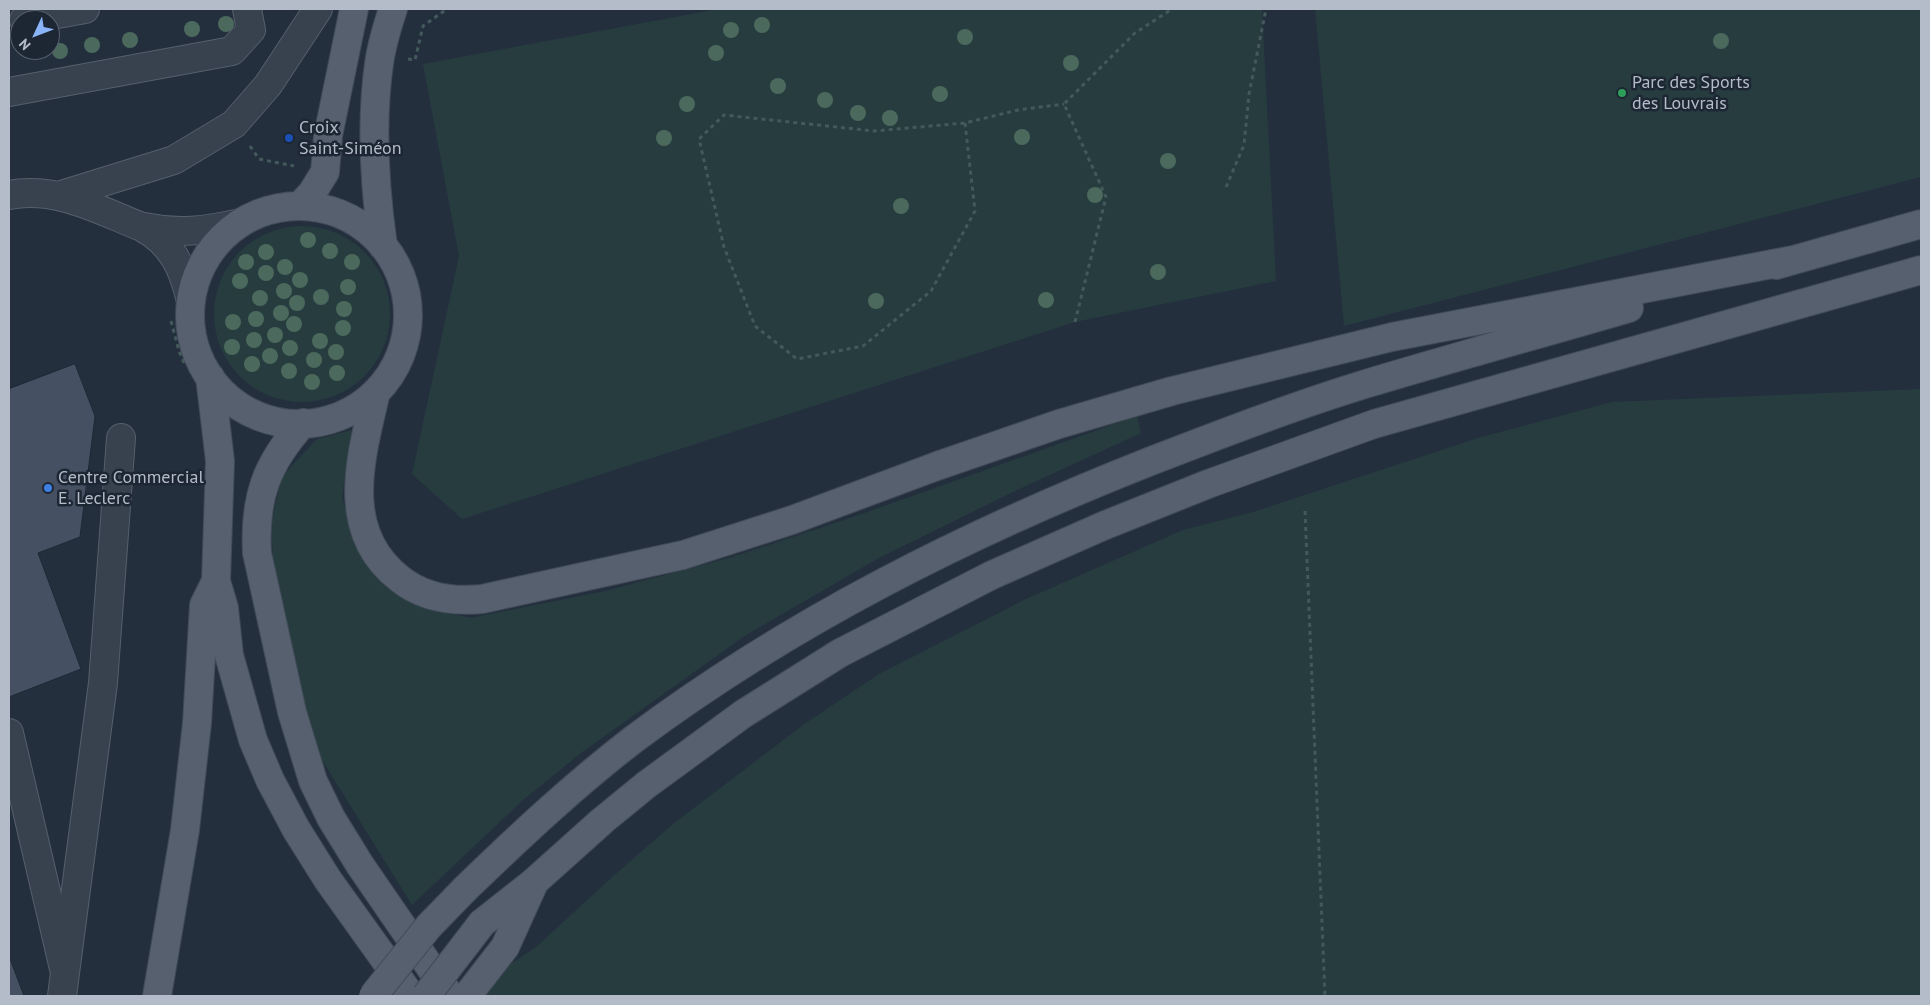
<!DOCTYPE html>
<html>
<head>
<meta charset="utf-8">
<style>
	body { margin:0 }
	#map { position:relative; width:1930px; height:1005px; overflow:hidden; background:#242f3e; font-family:"PT Sans",sans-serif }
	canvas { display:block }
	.frame { position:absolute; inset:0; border:10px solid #b4bcc9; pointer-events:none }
	.north { position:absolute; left:10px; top:10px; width:50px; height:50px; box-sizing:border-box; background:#1d2633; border:1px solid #59626f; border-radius:50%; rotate:227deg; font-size:14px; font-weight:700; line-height:20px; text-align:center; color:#b4bcc9 }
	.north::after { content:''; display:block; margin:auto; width:18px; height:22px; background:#8ab4f8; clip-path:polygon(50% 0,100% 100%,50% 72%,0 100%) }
</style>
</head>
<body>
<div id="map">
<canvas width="1930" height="1005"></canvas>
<div class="frame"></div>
<div class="north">N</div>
</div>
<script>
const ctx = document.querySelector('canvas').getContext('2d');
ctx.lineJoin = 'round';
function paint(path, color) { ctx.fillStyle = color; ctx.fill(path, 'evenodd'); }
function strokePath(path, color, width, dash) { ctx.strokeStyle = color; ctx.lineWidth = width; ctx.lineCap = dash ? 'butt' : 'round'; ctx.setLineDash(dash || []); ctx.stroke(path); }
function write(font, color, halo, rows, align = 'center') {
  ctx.font = font + ' "PT Sans",sans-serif'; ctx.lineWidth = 5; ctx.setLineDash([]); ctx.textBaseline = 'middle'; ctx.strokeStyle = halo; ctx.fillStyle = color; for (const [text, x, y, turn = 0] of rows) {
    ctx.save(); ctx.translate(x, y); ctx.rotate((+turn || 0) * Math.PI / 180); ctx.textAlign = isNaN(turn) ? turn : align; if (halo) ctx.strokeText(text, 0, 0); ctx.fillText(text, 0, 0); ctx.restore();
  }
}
const green = new Path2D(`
	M718 9H1262L1276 281 1075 322 462 519 412 474 459 256 423 64Z
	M1315 9H1921V177L1344 326Z
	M214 314a88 88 0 1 1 176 0a88 88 0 1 1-176 0Z
	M1921 389V996H483L512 963 536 947 611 878 673 824 803 725 879 674 1026 599 1183 530 1253 512 1478 438 1612 402Z
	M1137 416 1141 433 1015 491 879 558 746 635 581 753 523 800 412 905 322 760 287 652 274 576 271 525 282 476 317 439 352 430 342 497 356 544 385 581 424 607 470 618 605 591 732 557 856 516Z`);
const building = new Path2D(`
	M75 364 95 416 80 537 38 553 81 669 9 697V389Z
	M9 956 24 996H9Z`);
const path = new Path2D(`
	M408 59 415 60 423 26 447 9
	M965 123 975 211 931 291 863 346 797 359 755 326 724 247 699 139 724 115 874 131 965 123 1018 110 1064 104
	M250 146 259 159 294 166
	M1226 187 1244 145 1249 94 1266 9
	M171 321 179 351 184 363
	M1075 322 1106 197 1064 104 1135 33 1172 9
	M1305 511 1325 996`);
const minor = new Path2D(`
	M24 20 85 9
	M9 92 232 51 251 30 247 9
	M9 195C56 186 99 210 142 227 173 244 183 268 191 301
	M61 195 174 160 234 124 268 85 318 9
	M144 227C177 234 206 231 240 223
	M9 733 65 973 62 996
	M65 973 103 683 121 438`);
const major = new Path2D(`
	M300 206 312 193 325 172 328 136 354 9
	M190 315a109 109 0 1 1 218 0a109 109 0 1 1-218 0Z
	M383 246C374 183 370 120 380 57 383 41 388 24 393 9
	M1776 265 1921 224
	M210 377 220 461 216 581 224 608 229 655 253 740 270 780 296 829 328 880 411 996
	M376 392C361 457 338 531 400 579 424 598 452 602 482 599L683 555 792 520 937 466 1059 424 1172 391 1392 337 1793 260
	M303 423C266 464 254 498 257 553L292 712 313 781 331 818 360 865 450 996
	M466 888C520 836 574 785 634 739 792 621 968 533 1151 461 1221 434 1291 407 1362 385 1451 358 1540 334 1629 308
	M482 923 534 882 602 821 646 785 743 714 840 653 992 575 1103 526 1208 484 1374 424 1921 270
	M157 996 185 830 197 723 204 605 216 581
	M467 996 505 947 533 885`);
const majorBridge = new Path2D(`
	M373 996 429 926 466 888
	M426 996 482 923`);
const trees = [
	[226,24],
	[762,25],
	[192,29],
	[731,30],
	[965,37],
	[130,40],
	[1721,41],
	[92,45],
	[60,51],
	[716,53],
	[1071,63],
	[778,86],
	[940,94],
	[825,100],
	[687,104],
	[858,113],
	[890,118],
	[1022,137],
	[664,138],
	[1168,161],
	[1095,195],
	[901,206],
	[308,240],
	[330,251],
	[266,252],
	[246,262],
	[352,262],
	[285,267],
	[1158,272],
	[266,273],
	[300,280],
	[240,281],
	[348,287],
	[284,291],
	[321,297],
	[260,298],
	[1046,300],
	[876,301],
	[297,303],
	[344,309],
	[281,313],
	[256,319],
	[233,322],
	[294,324],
	[343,328],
	[275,335],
	[254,340],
	[320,341],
	[232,347],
	[290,348],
	[336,352],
	[270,356],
	[314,360],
	[252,364],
	[289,371],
	[337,373],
	[312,382]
];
const markers = [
	[1622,93,5,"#2e9e5b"],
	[289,138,5,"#1a4fb4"],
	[48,488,5,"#3f7fe0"]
];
const poiNames = [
	["Parc des Sports",1632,83],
	["des Louvrais",1632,104],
	["Croix",299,128],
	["Saint-Siméon",299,149],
	["Centre Commercial",58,478],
	["E. Leclerc",58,499]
];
paint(green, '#263c3f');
paint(building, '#455162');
strokePath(building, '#1f2835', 1);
strokePath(minor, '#565f6c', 30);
strokePath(major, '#414a57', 30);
strokePath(path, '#44595c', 3, [4, 4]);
strokePath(minor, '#38414e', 28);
strokePath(major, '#56606e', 28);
strokePath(majorBridge, '#414a57', 30, []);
strokePath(majorBridge, '#56606e', 28);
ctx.fillStyle = '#4b6a5d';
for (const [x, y] of trees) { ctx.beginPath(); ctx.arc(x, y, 8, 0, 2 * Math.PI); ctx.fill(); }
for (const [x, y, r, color] of markers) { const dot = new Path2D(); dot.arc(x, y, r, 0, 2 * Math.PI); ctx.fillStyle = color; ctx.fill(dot); strokePath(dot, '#1d2633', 2); }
write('18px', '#b4bcc9', '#1d2633', poiNames, 'left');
</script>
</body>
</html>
